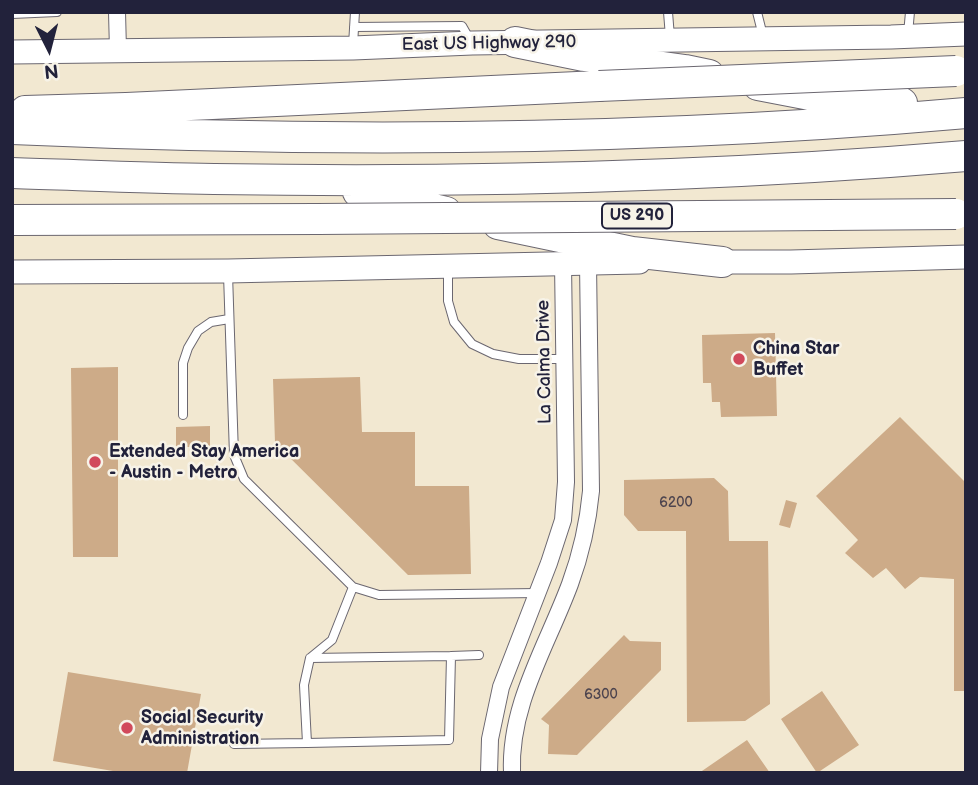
<!DOCTYPE html>
<html>
<head>
<meta charset="utf-8">
<style>
	body { margin:0 }
	#map { position:relative; width:978px; height:785px; overflow:hidden; background:#f2e8d1; font-family:"Balsamiq Sans",sans-serif }
	canvas { display:block }
	.frame { position:absolute; inset:0; border:14px solid #22223b; pointer-events:none }
	.north { position:absolute; left:14px; top:14px; width:70px; height:70px; -webkit-text-stroke:5px #f7f3e8; paint-order:stroke; rotate:174deg; font-size:19px; font-weight:700; line-height:28px; text-align:center; color:#22223b }
	.north::after { content:''; display:block; margin:auto; width:24px; height:32px; background:#22223b; clip-path:polygon(50% 0,100% 100%,50% 72%,0 100%) }
</style>
</head>
<body>
<div id="map">
<canvas width="978" height="785"></canvas>
<div class="frame"></div>
<div class="north">N</div>
</div>
<script>
const ctx = document.querySelector('canvas').getContext('2d');
ctx.lineJoin = 'round';
function paint(path, color) { ctx.fillStyle = color; ctx.fill(path, 'evenodd'); }
function strokePath(path, color, width, dash) { ctx.strokeStyle = color; ctx.lineWidth = width; ctx.lineCap = dash ? 'butt' : 'round'; ctx.setLineDash(dash || []); ctx.stroke(path); }
function write(font, color, halo, rows, align = 'center') {
  ctx.font = font + ' "Balsamiq Sans",sans-serif'; ctx.lineWidth = 5; ctx.setLineDash([]); ctx.textBaseline = 'middle'; ctx.strokeStyle = halo; ctx.fillStyle = color; for (const [text, x, y, turn = 0] of rows) {
    ctx.save(); ctx.translate(x, y); ctx.rotate((+turn || 0) * Math.PI / 180); ctx.textAlign = isNaN(turn) ? turn : align; if (halo) ctx.strokeText(text, 0, 0); ctx.fillText(text, 0, 0); ctx.restore();
  }
}
const building = new Path2D(`
	M775 333 777 416 721 417 720 402H712L711 383H703L702 335Z
	M118 367V557H73L71 368Z
	M360 377 362 432H415V486H469L471 574 408 575 275 443 273 379Z
	M900 417 966 483V691H954V579L920 577 905 589 886 568 873 578 845 553 858 540 816 496Z
	M210 426V447H176V427Z
	M714 478 728 491 729 541H768L770 704 745 721 687 722 686 531H638L624 515V480Z
	M786 500 797 503 790 528 779 525Z
	M624 635 630 641 661 642V670L577 755 548 754 549 725 541 719Z
	M68 672 201 694 187 773H125L53 761Z
	M822 691 859 745 817 773 781 719Z
	M747 740 770 773H699Z`);
const service = new Path2D(`
	M668 12 670 37
	M757 12 763 36
	M12 14 57 12
	M354 27 462 26 470 40
	M908 34 910 12
	M353 45 355 12
	M448 268V301L454 322 472 344 493 354 519 359H564
	M228 274 234 455 244 479 353 587 379 595 538 593
	M183 415V363L188 348 198 331 211 322 229 319
	M451 656 479 655
	M310 658 451 656 449 740 307 743 304 685 310 658 332 640 353 587
	M234 744 307 743`);
const minor = new Path2D(`
	M117 12 118 50
	M489 773 490 739 501 687 549 563 563 520 566 482 563 263
	M512 773C509 705 547 646 570 584 581 554 588 523 591 491L588 263`);
const secondary = new Path2D(`
	M12 52 353 48 472 43 891 37 966 34
	M705 262H791L966 257
	M12 272 228 271 639 262`);
const motorway = new Path2D(`
	M515 42 584 56 685 70 709 75
	M758 85 810 95 902 103
	M25 111 126 108 599 86
	M12 129C330 143 649 141 966 113
	M12 173C79 175 146 178 214 179 465 183 716 177 966 156
	M358 192 446 212
	M12 220 318 219
	M498 224 632 252 722 262`);
const motorwayBridge = new Path2D(`
	M599 86 956 71
	M318 219 956 214`);
const markers = [
	[739,359,7,"#d1495b"],
	[95,462,7,"#d1495b"],
	[127,728,7,"#d1495b"]
];
const numberNames = [
	["6200",676,503],
	["6300",601,695]
];
const shields = [
	[637,216,70]
];
const shieldNames = [
	["US 290",637,216]
];
const streetNames = [
	["East US Highway 290",489,44,-1],
	["La Calma Drive",545,362,-91]
];
const poiNames = [
	["China Star",753,349],
	["Buffet",753,370],
	["Extended Stay America",109,452],
	["- Austin - Metro",109,473],
	["Social Security",141,718],
	["Administration",141,739]
];
paint(building, '#cdab88');
strokePath(service, '#6b6770', 10);
strokePath(minor, '#6b6770', 18);
strokePath(secondary, '#6b6770', 25);
strokePath(motorway, '#6b6770', 32);
strokePath(service, '#fff', 8);
strokePath(minor, '#fff', 16);
strokePath(secondary, '#fff', 23);
strokePath(motorway, '#fff', 30);
strokePath(motorwayBridge, '#6b6770', 32, []);
strokePath(motorwayBridge, '#fff', 30);
for (const [x, y, r, color] of markers) { const dot = new Path2D(); dot.arc(x, y, r, 0, 2 * Math.PI); ctx.fillStyle = color; ctx.fill(dot); strokePath(dot, '#f7f3e8', 2.5); }
write('14px', '#4d444e', null, numberNames);
for (const [x, y, w] of shields) { const box = new Path2D(); box.roundRect(x - w / 2, y - 12.5, w, 25, 5); ctx.fillStyle = '#f7f3e8'; ctx.fill(box); strokePath(box, '#22223b', 2); }
write('bold 16px', '#22223b', null, shieldNames);
write('18px', '#22223b', '#f7f3e8', streetNames);
write('bold 18px', '#22223b', '#f7f3e8', poiNames, 'left');
</script>
</body>
</html>
